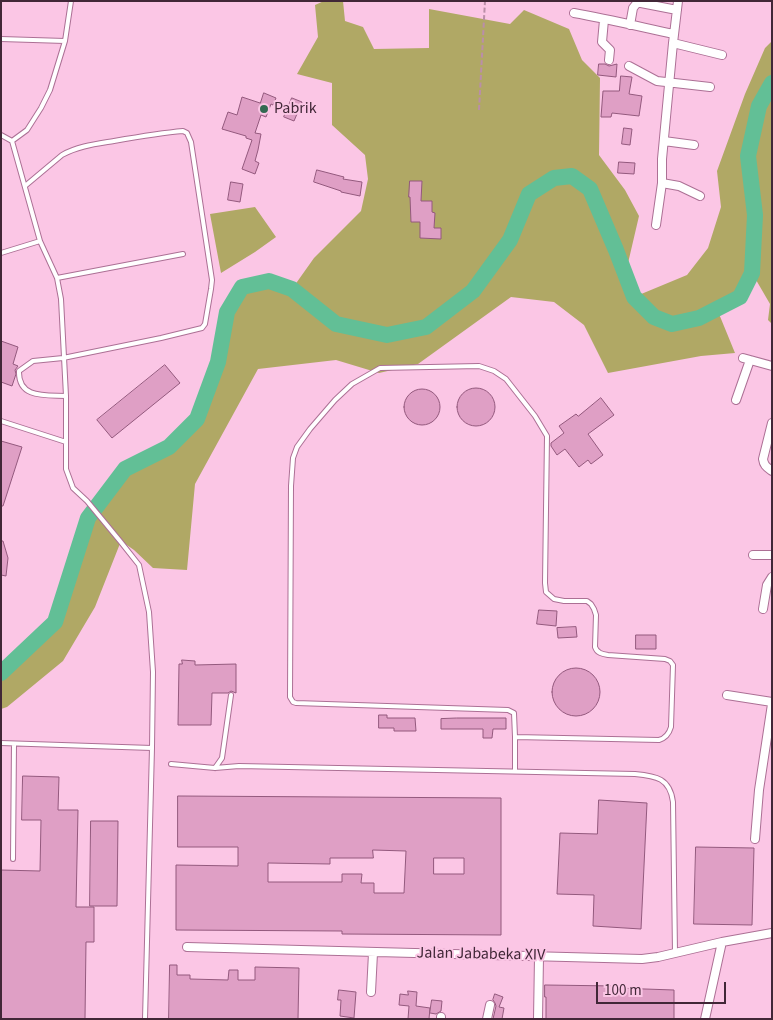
<!DOCTYPE html>
<html>
<head>
<meta charset="utf-8">
<style>
	body { margin:0 }
	#map { position:relative; width:773px; height:1020px; overflow:hidden; background:#fbc6e5; font-family:"Source Sans 3",sans-serif }
	canvas { display:block }
	.frame { position:absolute; inset:0; border:2px solid #412737; pointer-events:none }
	.scale { position:absolute; left:596px; top:982px; width:130px; height:22px; box-sizing:border-box; border:2px solid #412737; border-top:0; padding-left:6px; font-size:15px; line-height:18px; white-space:nowrap; color:#412737; -webkit-text-stroke:4px #fbc6e5; paint-order:stroke }
</style>
</head>
<body>
<div id="map">
<canvas width="773" height="1020"></canvas>
<div class="frame"></div>
<div class="scale">100 m</div>
</div>
<script>
const ctx = document.querySelector('canvas').getContext('2d');
ctx.lineJoin = 'round';
function paint(path, color) { ctx.fillStyle = color; ctx.fill(path, 'evenodd'); }
function strokePath(path, color, width, dash) { ctx.strokeStyle = color; ctx.lineWidth = width; ctx.lineCap = dash ? 'butt' : 'round'; ctx.setLineDash(dash || []); ctx.stroke(path); }
function write(font, color, halo, rows, align = 'center') {
  ctx.font = font + ' "Source Sans 3",sans-serif'; ctx.lineWidth = 4; ctx.setLineDash([]); ctx.textBaseline = 'middle'; ctx.strokeStyle = halo; ctx.fillStyle = color; for (const [text, x, y, turn = 0] of rows) {
    ctx.save(); ctx.translate(x, y); ctx.rotate((+turn || 0) * Math.PI / 180); ctx.textAlign = isNaN(turn) ? turn : align; if (halo) ctx.strokeText(text, 0, 0); ctx.fillText(text, 0, 0); ctx.restore();
  }
}
const green = new Path2D(`
	M324 1H343L345 21 363 27 374 49 429 48V9L510 24 524 10 569 29 582 60 600 78 599 155 625 190 639 216 625 276 634 297 687 275 708 248 721 207 717 171 745 94 765 48 772 41V324L768 320 770 304 752 273 740 297 717 309 735 353 701 356 608 373 584 325 554 302 511 297 418 364 379 373 336 360 258 369 195 484 187 570 153 568 134 550 121 541 95 607 63 661 7 707 1 709V673L55 622 88 518 125 469 169 447 197 418 218 362 227 312 242 287 269 281 292 289 314 258 361 211 368 179 365 155 332 125V83L297 74 318 37 315 5Z
	M255 207 276 237 255 252 221 273 210 214Z`);
const river = new Path2D(`
	M1 673 55 622 88 518 125 469 169 447 197 419 218 362 227 312 242 287 269 281 292 289 336 324 387 335 426 327 473 291 510 240 529 194 554 178 572 176 590 189 616 250 634 297 654 317 672 324 699 318 740 297 752 273 755 215 748 156 759 106 772 83`);
const building = new Path2D(`
	M599 64H605L609 66 617 64 616 77 598 75Z
	M621 76 632 77 629 94 642 96 639 116 612 113 611 117H601L603 91H619Z
	M264 93 276 98 273 105 271 104 266 117 261 115 255 133 261 134 258 150 255 161 259 163 255 174 242 169 252 140 246 138V136L222 129 228 112 237 115 242 97 260 103Z
	M292 98 302 102 294 121 284 117Z
	M624 128 632 129 630 145 622 144Z
	M619 162 635 163 634 174 618 173Z
	M317 170 344 177 343 179 362 182 360 196 341 192V191L314 182Z
	M410 181H422L421 201H432V212L435 213 434 228H441V239L420 238V222H411L410 197H409Z
	M231 182 243 184 240 202 228 200Z
	M1 341 18 347 13 364 18 366 15 370 16 374 12 386 1 382Z
	M165 365 180 383 112 438 97 420Z
	M457 407a19 19 0 1 1 38 0a19 19 0 1 1-38 0Z
	M404 407a18 18 0 1 1 36 0a18 18 0 1 1-36 0Z
	M601 398 614 415 588 434 603 455 591 464 588 460 579 467 565 449 557 455 551 446V443L564 433 559 426 576 414 578 416Z
	M1 441 22 447 3 506H1Z
	M1 541H3L8 558 6 576 1 575Z
	M539 610 557 611 556 626 537 624Z
	M576 627 577 637 558 638 557 628Z
	M636 635H656V649H636Z
	M182 660 195 661V665L236 664V693L231 691 228 693H212L211 725H178L179 664H182Z
	M552 692a24 24 0 1 1 48 0a24 24 0 1 1-48 0Z
	M379 715H387V718H415L416 731H394V728H379Z
	M457 718H506V729H493L492 738H483V729H441V719Z
	M23 776 59 777 58 810H78L76 907H94V942H86L85 1019H1V870L40 871 41 820H22Z
	M178 796 501 798V935L342 934V931L176 930V865L238 866V847H178ZM373 850 406 851 404 893H374V883H361L362 874H342V882H268V863L330 864V858H373ZM434 858H464V874H434Z
	M599 800 647 803 641 929 593 926 594 895 557 894 560 833 597 834Z
	M91 821H118L117 906H90Z
	M696 847 754 848 752 925 694 924Z
	M170 965H177V975H190V979L228 980 229 970H238V980H255V967L299 968 298 1019H169Z
	M545 985 616 986V988L674 990V1019H546V997H545Z
	M339 990 356 992 354 1018 340 1016 341 1000H338Z
	M408 991 417 992 416 1006 430 1008 429 1019H408L409 1006 399 1005 400 994 408 995Z
	M495 994 503 997 499 1007 504 1008 502 1019H493L496 1006 495 1003 493 1000Z
	M432 1000 442 1001 441 1011 436 1014 430 1013Z`);
const path = new Path2D(`
	M479 110 485 1`);
const lane = new Path2D(`
	M71 1 65 41 50 90 41 108 27 130 12 141 40 241 57 278 61 299 66 396V469L73 488 87 501 120 541 139 565 149 612 153 672 152 748 145 1019
	M1 39 65 41
	M1 135 12 141
	M25 186 62 155C78 146 96 144 114 141 137 137 160 133 183 131L187 133 191 142 212 280 211 289 205 324 202 328 161 338 63 358 33 361 19 371C18 399 46 395 66 396
	M1 253 40 241
	M57 278 183 254
	M1 421 66 442
	M1 743 152 748
	M171 764 215 768 239 766 635 774C656 776 670 778 673 802L675 953
	M215 768 222 758 231 695
	M515 771V737L514 713 508 710 296 703 293 702 290 697 291 486 293 458 297 447 310 429 335 400 352 384 380 368 479 366 494 371 506 379 535 416 547 436 545 583 546 592 554 599 564 601H587L591 604 594 609 596 615 595 647C597 653 602 654 608 655L665 659 670 661 673 665 671 727C669 734 666 738 659 740L515 737
	M13 859 14 744`);
const street = new Path2D(`
	M574 13C608 19 641 27 674 34
	M604 20 602 42 610 50 609 60
	M630 25 633 8 637 3H641L677 10
	M673 43 722 55
	M629 66 657 81 710 87
	M664 141 694 145
	M662 183 679 186 700 196
	M656 225 662 183V159L673 43 678 1
	M743 358 772 366
	M736 400 750 360
	M772 423 763 459C764 466 767 467 772 471
	M753 555H772
	M763 609 767 585 772 577
	M727 695 772 702
	M755 839 759 790 772 704
	M187 947 642 959 658 957 722 942 772 933
	M371 992 373 953
	M441 1019V1017
	M487 1019 490 1005
	M538 1019 539 957
	M705 1019 722 942`);
const markers = [
	[264,109,5,"#326951"]
];
const poiNames = [
	["Pabrik",274,109]
];
const streetNames = [
	["Jalan Jababeka XIV",481,955,1]
];
paint(green, '#b0a865');
strokePath(river, '#62bf96', 16);
paint(building, '#df9fc5');
strokePath(building, '#93597d', 1);
strokePath(lane, '#ac7095', 6);
strokePath(street, '#ac7095', 10);
strokePath(path, '#ba8ea8', 2, [5, 2.5]);
strokePath(lane, '#fff', 4);
strokePath(street, '#fff', 8);
for (const [x, y, r, color] of markers) { const dot = new Path2D(); dot.arc(x, y, r, 0, 2 * Math.PI); ctx.fillStyle = color; ctx.fill(dot); strokePath(dot, '#fbc6e5', 2); }
write('16px', '#412737', '#fbc6e5', poiNames, 'left');
write('16px', '#412737', '#fbc6e5', streetNames);
</script>
</body>
</html>
